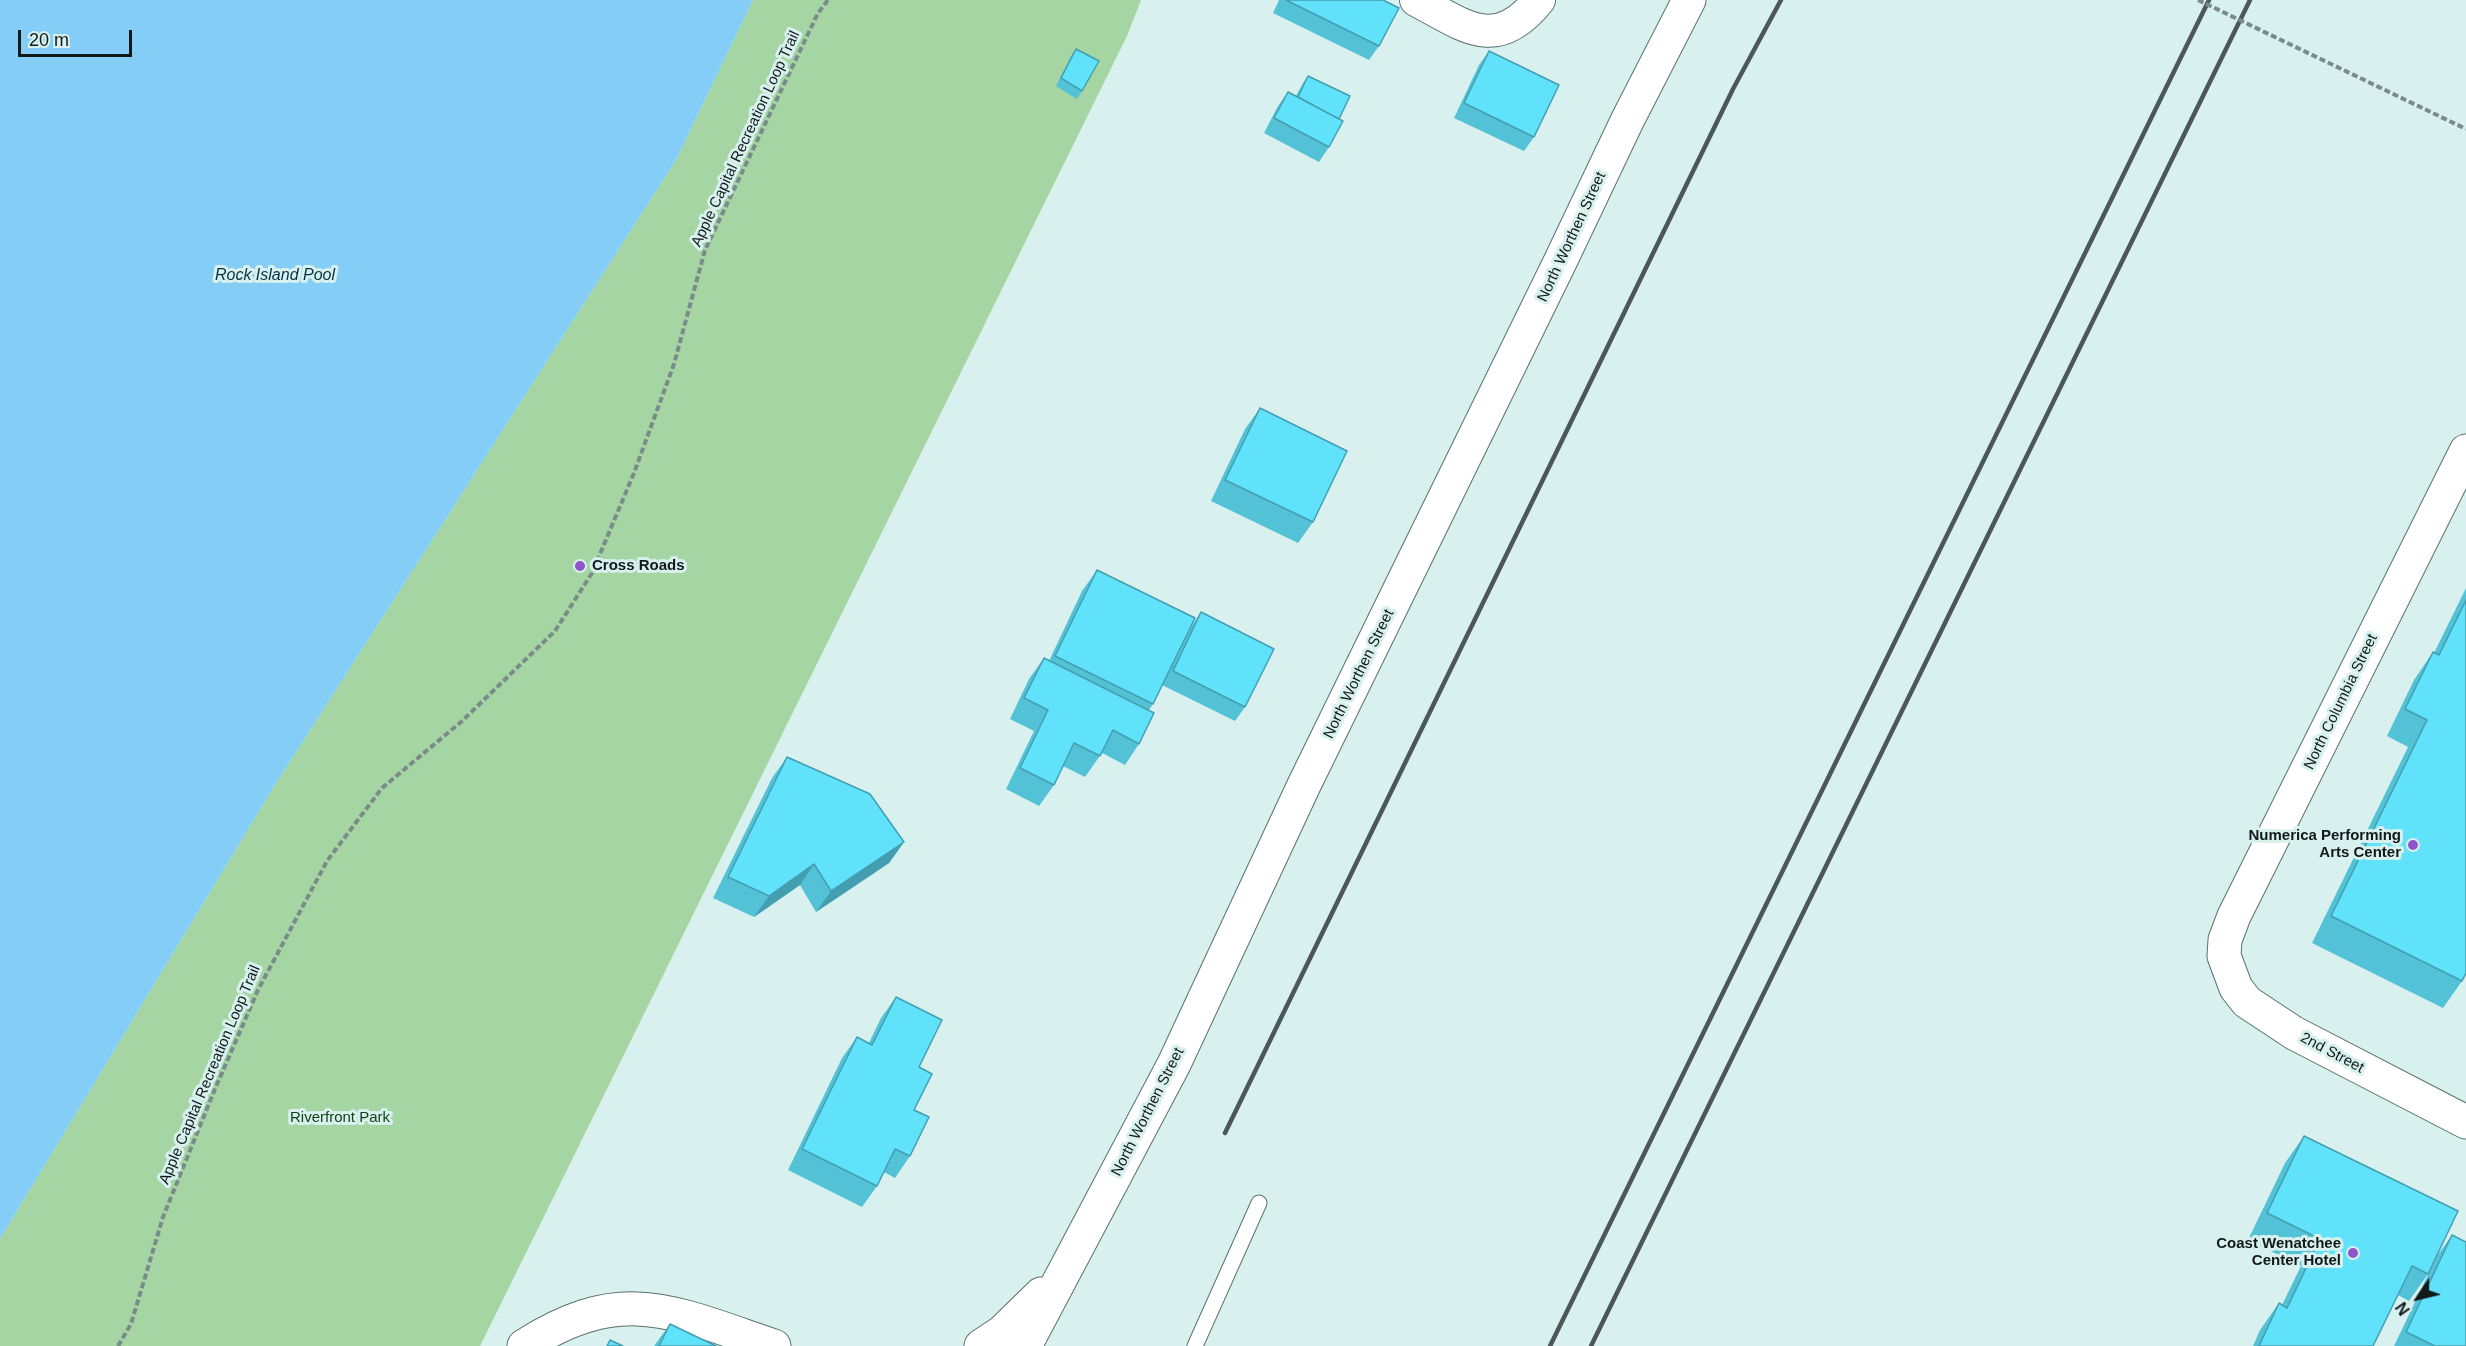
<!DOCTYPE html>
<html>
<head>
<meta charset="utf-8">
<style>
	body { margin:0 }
	#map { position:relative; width:2466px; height:1346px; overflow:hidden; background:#d8f1ef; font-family:Helvetica,sans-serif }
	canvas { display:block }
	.north { position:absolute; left:2388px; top:1268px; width:60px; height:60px; -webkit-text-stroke:4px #d8f1ef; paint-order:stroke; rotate:235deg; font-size:16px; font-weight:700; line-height:24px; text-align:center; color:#111a19 }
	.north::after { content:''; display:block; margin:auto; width:21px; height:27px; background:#111a19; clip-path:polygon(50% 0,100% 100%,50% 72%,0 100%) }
	.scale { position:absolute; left:18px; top:30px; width:114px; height:27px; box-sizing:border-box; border:3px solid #111a19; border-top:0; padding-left:8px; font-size:18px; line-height:21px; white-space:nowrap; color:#111a19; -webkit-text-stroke:4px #d8f1ef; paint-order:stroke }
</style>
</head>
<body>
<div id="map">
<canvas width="2466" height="1346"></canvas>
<div class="north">N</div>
<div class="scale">20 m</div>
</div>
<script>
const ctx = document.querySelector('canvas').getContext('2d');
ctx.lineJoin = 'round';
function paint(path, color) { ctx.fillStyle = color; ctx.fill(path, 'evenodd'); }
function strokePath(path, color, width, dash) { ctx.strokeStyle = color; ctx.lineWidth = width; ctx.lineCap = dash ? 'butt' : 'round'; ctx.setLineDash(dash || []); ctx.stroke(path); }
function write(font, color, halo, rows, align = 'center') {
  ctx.font = font + ' Helvetica,sans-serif'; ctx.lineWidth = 6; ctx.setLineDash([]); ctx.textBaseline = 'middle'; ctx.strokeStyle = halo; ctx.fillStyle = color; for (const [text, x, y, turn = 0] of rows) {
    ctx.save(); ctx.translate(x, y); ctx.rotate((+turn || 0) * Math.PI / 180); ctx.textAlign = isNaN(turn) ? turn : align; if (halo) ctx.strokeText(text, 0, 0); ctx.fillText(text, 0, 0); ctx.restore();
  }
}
const green = new Path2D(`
	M753 0H1141L1127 36 480 1346H0V1239L273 788 676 160Z`);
const water = new Path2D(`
	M0 0H753L676 160 273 788 0 1239Z`);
const path = new Path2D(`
	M118 1346 131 1324 163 1217 215 1089 258 990 327 861 382 788 461 722 555 631 592 573 634 473 674 364 705 250 818 13 828 0`);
const service = new Path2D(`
	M1195 1346 1259 1203`);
const minor = new Path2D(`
	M1416 0C1465 26 1496 54 1539 0`);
const tertiary = new Path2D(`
	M2466 451 2234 916 2225 940 2224 956 2236 988 2247 1002 2294 1033 2466 1122`);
const secondary = new Path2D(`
	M524 1346C622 1283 673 1312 774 1346
	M981 1346 1002 1332 1041 1294
	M1025 1346 1174 1064 1304 785 1560 262 1627 121 1689 0`);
const rail = new Path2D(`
	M1225 1133 1733 89 1781 0
	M1550 1346 2209 0
	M1591 1346 2250 0`);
const pathBridge = new Path2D(`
	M2198 0 2466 129`);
const wall = new Path2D(`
	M1279 0H1383L1379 46 1369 60 1273 13Z
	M1076 49 1082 91 1077 99 1056 86 1071 56Z
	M1489 51 1534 137 1524 151 1454 118 1479 65Z
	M1308 76 1339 119 1329 147 1319 162 1264 133 1278 106 1288 92 1296 96 1303 83Z
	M1260 408 1313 522 1298 543 1211 501 1245 429Z
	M1097 570 1153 704 1149 710 1139 744 1125 765 1102 753 1085 777 1063 766 1054 785 1039 806 1006 789 1034 731 1010 719 1029 679 1044 658 1049 661 1082 591Z
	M2466 588V973L2462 981 2443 1008 2312 943 2408 747 2387 736 2414 680 2433 652 2434 653Z
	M1201 612 1245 707 1235 721 1162 685 1191 627Z
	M787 757 904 842 889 863 816 912 800 885 754 917 713 898 772 778Z
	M896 997 919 1067 910 1156 895 1178 884 1172 877 1186 862 1207 788 1170 842 1058 857 1037 869 1043 881 1018Z
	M2304 1136 2428 1274 2409 1301 2398 1295 2373 1346H2253L2260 1330 2279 1303 2282 1305 2301 1266 2248 1240 2285 1163Z
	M2452 1235 2466 1346H2394L2437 1256Z
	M670 1324 716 1346H654Z`);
const shadedWall = new Path2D(`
	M904 842 889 863 816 912 831 891Z
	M814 864 800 885 754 917 769 896Z`);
const building = new Path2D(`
	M1286 0H1383L1399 8 1379 46Z
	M1076 49 1099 61 1082 91 1061 78Z
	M1489 51 1559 85 1534 137 1464 103Z
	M1308 76 1350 96 1339 119 1298 97Z
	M1288 92 1343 121 1329 147 1274 118Z
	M1260 408 1347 451 1313 522 1225 480Z
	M1097 570 1195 618 1153 704 1055 656Z
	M2466 600V973L2462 981 2331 916 2427 720 2405 709 2433 652 2439 655Z
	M1201 612 1274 649 1245 707 1173 671Z
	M1044 658 1154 713 1139 744 1113 730 1100 756 1074 743 1054 785 1020 768 1048 710 1024 698Z
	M787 757 870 794 904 842 831 891 814 864 769 896 728 877Z
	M896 997 942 1020 919 1067 932 1074 914 1110 929 1117 910 1156 895 1149 877 1186 802 1149 857 1037 872 1045Z
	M2304 1136 2458 1211 2428 1274 2412 1266 2373 1346H2259L2279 1303 2287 1308 2320 1239 2267 1213Z
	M2452 1235 2466 1242V1346H2435L2406 1332Z
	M670 1324 716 1346H659Z
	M610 1340 623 1346H607Z`);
const markers = [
	[580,566,6,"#8e55cc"],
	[2413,845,6,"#8e55cc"],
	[2353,1253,6,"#8e55cc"]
];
const streetNames = [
	["Apple Capital Recreation Loop Trail",746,139,-65],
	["North Worthen Street",1572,237,-65],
	["North Worthen Street",1359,674,-64],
	["North Columbia Street",2341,702,-64],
	["2nd Street",2332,1053,28],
	["Apple Capital Recreation Loop Trail",210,1075,-67],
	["North Worthen Street",1148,1112,-63]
];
const poiNames = [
	["Cross Roads",592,566,"left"],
	["Numerica Performing",2401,836],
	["Arts Center",2401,853],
	["Coast Wenatchee",2341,1244],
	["Center Hotel",2341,1261]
];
const parkNames = [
	["Riverfront Park",340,1118]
];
const waterNames = [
	["Rock Island Pool",275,276]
];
paint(green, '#a5d5a3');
paint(water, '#83cdf7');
strokePath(service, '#59706e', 17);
strokePath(minor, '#59706e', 34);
strokePath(tertiary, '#59706e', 35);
strokePath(secondary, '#59706e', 35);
strokePath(path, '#7a8b89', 4, [6, 3]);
strokePath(service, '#fff', 15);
strokePath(minor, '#fff', 32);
strokePath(tertiary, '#fff', 33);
strokePath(secondary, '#fff', 33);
strokePath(rail, '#4b5857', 4.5);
strokePath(pathBridge, '#7a8b89', 4, [6, 3]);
paint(wall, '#53c2d7');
paint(shadedWall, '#439eaf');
paint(building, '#60e2fa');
strokePath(building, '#439eaf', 1.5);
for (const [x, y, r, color] of markers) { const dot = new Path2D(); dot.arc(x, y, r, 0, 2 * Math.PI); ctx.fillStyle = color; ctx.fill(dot); strokePath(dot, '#d8f1ef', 2); }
write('15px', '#111a19', '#d8f1ef', streetNames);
write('bold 15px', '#111a19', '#d8f1ef', poiNames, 'right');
write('15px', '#124114', '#d8f1ef', parkNames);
write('italic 16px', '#063247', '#d8f1ef', waterNames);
</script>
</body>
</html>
